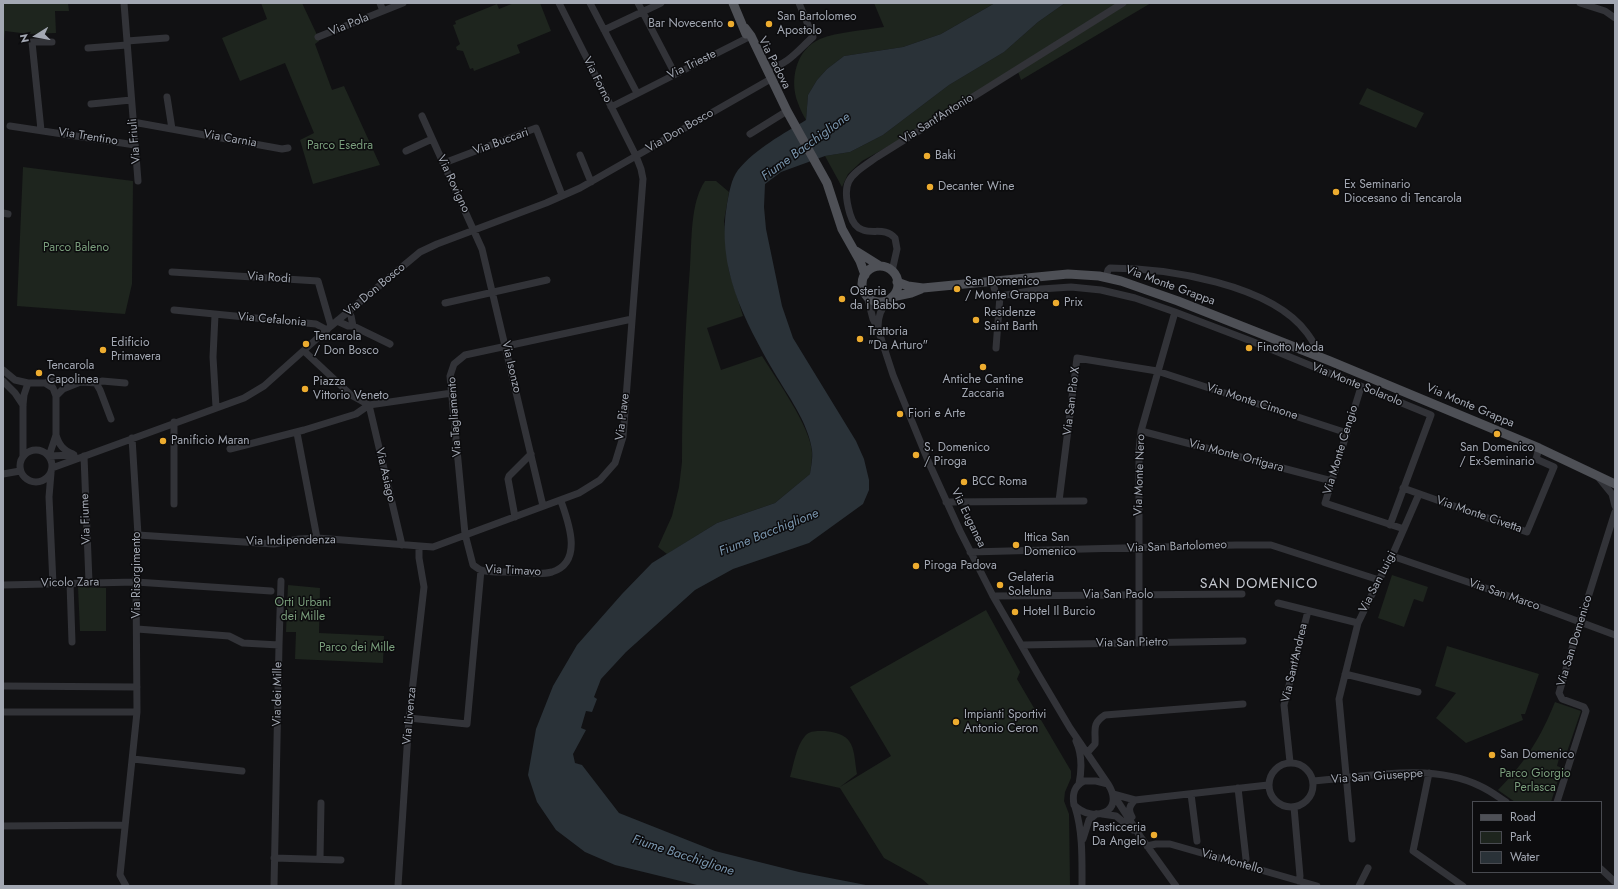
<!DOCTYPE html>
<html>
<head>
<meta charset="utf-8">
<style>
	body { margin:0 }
	#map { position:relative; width:1618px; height:889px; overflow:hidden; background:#111113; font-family:Jost,sans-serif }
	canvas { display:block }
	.frame { position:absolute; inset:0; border:4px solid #a3a8b3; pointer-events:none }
	.legend { position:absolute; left:1472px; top:801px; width:130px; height:72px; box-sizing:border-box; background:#0c0c0e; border:1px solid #484a50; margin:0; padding:5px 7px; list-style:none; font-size:12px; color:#a3a8b3 }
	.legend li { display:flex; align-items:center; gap:8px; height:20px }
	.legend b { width:20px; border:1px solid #484a50 }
	.north { position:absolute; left:16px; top:16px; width:40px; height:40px; -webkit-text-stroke:3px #0c0c0e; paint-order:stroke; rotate:259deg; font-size:11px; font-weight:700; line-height:16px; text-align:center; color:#a3a8b3 }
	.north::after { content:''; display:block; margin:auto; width:14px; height:18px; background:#a3a8b3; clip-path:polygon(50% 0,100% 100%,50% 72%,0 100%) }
</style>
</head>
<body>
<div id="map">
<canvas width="1618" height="889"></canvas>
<div class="frame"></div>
<ul class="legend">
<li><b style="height:5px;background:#4e5056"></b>Road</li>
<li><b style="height:11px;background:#1e251e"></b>Park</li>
<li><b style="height:11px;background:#2a3238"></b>Water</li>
</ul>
<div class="north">N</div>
</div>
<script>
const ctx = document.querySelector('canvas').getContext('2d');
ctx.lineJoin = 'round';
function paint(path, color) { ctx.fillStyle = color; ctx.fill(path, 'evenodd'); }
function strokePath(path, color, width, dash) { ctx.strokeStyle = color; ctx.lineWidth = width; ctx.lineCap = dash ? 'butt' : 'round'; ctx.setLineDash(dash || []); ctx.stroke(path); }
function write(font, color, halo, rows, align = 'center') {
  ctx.font = font + ' Jost,sans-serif'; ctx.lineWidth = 3; ctx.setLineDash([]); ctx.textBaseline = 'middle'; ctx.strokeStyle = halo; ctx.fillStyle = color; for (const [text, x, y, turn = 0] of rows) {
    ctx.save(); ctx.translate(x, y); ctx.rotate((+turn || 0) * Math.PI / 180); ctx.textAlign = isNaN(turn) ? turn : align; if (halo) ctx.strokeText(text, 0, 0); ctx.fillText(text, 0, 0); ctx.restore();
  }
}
const green = new Path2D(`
	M3 3H68L69 11H55L56 33 29 34 5 31 4 41H3Z
	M261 3H302L318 37 319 41 315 44 332 90 344 86 380 165 313 184 300 140 314 133 285 63 240 81 222 38 267 19Z
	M514 3H540L551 31 517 45 520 53 474 71 473 68 470 69 463 51 457 50 456 47 460 44 453 25 456 24 455 21 497 4 499 9Z
	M874 3H995L941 34 903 47 844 56 827 69 817 80 808 95 806 120C803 115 800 109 798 103 789 81 796 49 820 39 837 32 866 30 884 27Z
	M1065 3H1151L1021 80 1017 69 925 126 862 161 848 174 842 187 825 156 850 152 883 135 949 85 1004 52 1038 22Z
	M1367 88 1424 113 1416 128 1359 104Z
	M23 167 133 181 132 284 125 314 17 306Z
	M705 181H716L729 192 724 221 729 271 743 316 707 328 721 370 762 356C775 377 812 429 812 453 812 460 811 467 810 474L775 503 717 523 667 554 658 547 672 516 679 487 682 462C682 397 685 332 690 267 692 241 690 203 705 181Z
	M1392 575 1428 587 1423 602 1414 599 1404 627 1378 618Z
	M288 585 320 588 319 633 384 636 383 663 295 659 296 632H286Z
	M78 587 106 588V631H80Z
	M986 610 1020 672 1017 679 1071 771V778L1065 792 1064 801 1069 814 1070 886H930L922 879 884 858 840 788 790 777C794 763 796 747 805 736 810 730 818 731 825 731 856 734 853 749 857 774L840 787 891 756 850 687Z
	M1447 646 1539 674 1525 714H1521L1523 720 1466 743 1436 718 1456 693 1435 686Z
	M1555 702 1581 711 1567 752 1561 751 1557 766 1562 768 1551 802H1515L1498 790C1526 761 1540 739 1555 702Z`);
const water = new Path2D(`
	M995 3H1065L1038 22 1004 52 949 85 883 135 850 152 825 156 781 172 765 184 764 207 766 229 782 306 793 338 856 441 864 459 869 480V490L863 504 809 543 733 569 695 590 626 652 601 679 594 697 597 699 592 712 586 711 581 728 586 730 573 754 575 763 582 765 619 813 715 851 799 872 871 886H701L615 865 585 852 556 830 537 802 528 775 536 729 553 686 577 645 622 594 652 563 717 523 775 503 810 474C811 467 813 458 812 450 808 422 788 396 774 372 744 320 716 267 727 204 729 194 731 179 738 170 755 149 783 134 806 120L808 95 817 80 827 69 844 56 903 47 941 34Z`);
const minor = new Path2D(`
	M124 3 138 181
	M380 3 383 11
	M590 3 637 93
	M638 3 675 74
	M1580 3 1605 11 1615 18
	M604 30 661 3
	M318 37 403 3
	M127 41 166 38
	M88 48 127 45
	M768 69C789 64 798 50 813 37L799 3
	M167 97 172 129
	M91 104 131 100
	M611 107 747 38
	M422 116 482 249 543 506
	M133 122 282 149 288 148
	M10 126 135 145
	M41 130 32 42H52
	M750 134 787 111
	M406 151 432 139
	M580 155 591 182
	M444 163 536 128 562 195
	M3 213 8 214
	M892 271 897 249 895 238C885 227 874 234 863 230 856 228 852 221 850 214 840 180 850 176 877 157L1123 3
	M172 272 318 281 331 326
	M1106 277 1108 270 1110 268C1167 268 1271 284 1307 333 1312 340 1317 346 1314 354
	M993 281C994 287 994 293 1000 296L1041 289 1071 287 1101 290 1135 298 1175 312 1251 341 1431 415 1390 525
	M867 296 873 319 878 329 893 375 929 463 960 531 993 596 1038 674 1070 728 1108 784
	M445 303 547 280
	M174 310 316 324 327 330
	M348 312 351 316 353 326
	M215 315 213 357 216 407
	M337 321 348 326H353L390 344
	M878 327C878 316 881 309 888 300
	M996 348 1000 296
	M304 351 351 395 369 405 402 545
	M3 370 15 380 28 383H45L53 388 56 396V435L49 456 74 455
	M3 381 15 393 23 405
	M45 383 57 380 96 383 100 390 111 419
	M96 383 102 381 125 383
	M1361 387 1325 503 1404 529
	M56 396 63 389 78 383
	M1141 431 1332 481
	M297 433 317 538
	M56 435C59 445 63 450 73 454
	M230 449 304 430 356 414 369 405 452 393
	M20 466a16 16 0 1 1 32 0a16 16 0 1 1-32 0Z
	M23 456V405L24 395 28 383
	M84 456 89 582
	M52 468 244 398 264 386 331 326 420 252 437 244 546 203 580 188 769 80
	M51 473 49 497 53 584
	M3 474 20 471
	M1599 478 1612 494 1615 506
	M1403 488 1527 532 1554 467 1536 459 1539 448
	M561 501C568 521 584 562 552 572 541 575 526 573 515 572 506 572 489 573 481 570 478 569 475 566 473 565L465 534 450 376 454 364 465 355 632 319
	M1059 501 1077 358 1157 371 1347 433
	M946 502 1084 501
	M174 504V422
	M515 517 508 479 509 476 531 454
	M138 535 274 544 299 539 317 538 433 547 579 493 600 480 615 463 623 437 643 179 641 169 636 156 559 3
	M970 552 1236 545H1271L1379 580
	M1392 556 1529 603 1615 635
	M70 583 72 642
	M3 585 136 582 271 591
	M993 596 1242 594
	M1278 603 1358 623
	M137 629 229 636 243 643 279 645 274 886
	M1139 643V450L1141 431 1175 312
	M279 645 281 581
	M1022 645 1243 641
	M1345 674 1418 692
	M3 686 137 687
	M3 712H137
	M409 718 467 724 481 570
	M1076 741C1082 754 1082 769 1079 784
	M1087 753 1095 744C1096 730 1091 724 1105 715L1243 704
	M133 759 242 771
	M1290 762 1284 705 1308 611
	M1269 785a22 22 0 1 1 44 0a22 22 0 1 1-44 0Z
	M1429 773 1413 851 1463 886
	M1084 781H1096L1108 784C1126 812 1093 824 1074 805 1072 794 1074 786 1084 781Z
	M1313 781C1364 777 1432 762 1480 786 1489 790 1497 796 1506 802
	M1238 788 1246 859
	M1113 794 1135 800 1268 785
	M1113 794 1140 836 1176 886
	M1191 794 1197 841
	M1557 802 1586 711 1584 707 1562 699 1559 693 1574 642 1615 512
	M1075 807C1083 832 1082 860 1082 886
	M1294 807 1300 876 1299 881
	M1102 814 1116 816 1133 830
	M1132 817C1128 810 1129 806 1135 800
	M3 826 125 825
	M1083 839 1089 820 1096 814
	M1352 839 1339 699 1358 623 1379 580 1392 556 1419 494
	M1147 846 1156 844H1170L1317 886
	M274 858 341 860
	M320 859 321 803
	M1601 869 1615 882
	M126 886 120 875 137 712 136 582 138 535 132 438
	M398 886 409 718 424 587 419 558V546
	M1359 886 1368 868`);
const major = new Path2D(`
	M733 3 746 34
	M745 28 751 36 787 111 827 183 842 229 860 261 865 275
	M856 251 880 266
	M862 284a18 18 0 1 1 36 0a18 18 0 1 1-36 0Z
	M897 282 908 286 923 288 1068 274 1099 276 1121 281 1178 301 1330 361 1539 448 1615 484
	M892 297 911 293 921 289`);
const markers = [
	[731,24,4,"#edac2f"],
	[769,24,4,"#edac2f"],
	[927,156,4,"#edac2f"],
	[930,187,4,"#edac2f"],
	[1336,192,4,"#edac2f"],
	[957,289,4,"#edac2f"],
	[842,299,4,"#edac2f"],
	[1056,303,4,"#edac2f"],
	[976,320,4,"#edac2f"],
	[860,339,4,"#edac2f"],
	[306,344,4,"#edac2f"],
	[1249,348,4,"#edac2f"],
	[103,350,4,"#edac2f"],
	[983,367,4,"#edac2f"],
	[39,373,4,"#edac2f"],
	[305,389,4,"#edac2f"],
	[900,414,4,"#edac2f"],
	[1497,434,4,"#edac2f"],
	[163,441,4,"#edac2f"],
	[916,455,4,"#edac2f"],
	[964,482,4,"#edac2f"],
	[1016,545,4,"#edac2f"],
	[916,566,4,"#edac2f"],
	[1000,585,4,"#edac2f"],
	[1015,612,4,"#edac2f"],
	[956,722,4,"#edac2f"],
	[1492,755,4,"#edac2f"],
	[1154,835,4,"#edac2f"]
];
const poiNames = [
	["San Bartolomeo",777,17],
	["Apostolo",777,31],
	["Bar Novecento",723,24,"right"],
	["Baki",935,156],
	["Ex Seminario",1344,185],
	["Diocesano di Tencarola",1344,199],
	["Decanter Wine",938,187],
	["San Domenico",965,282],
	["/ Monte Grappa",965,296],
	["Osteria",850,292],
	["da i Babbo",850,306],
	["Prix",1064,303],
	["Residenze",984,313],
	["Saint Barth",984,327],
	["Trattoria",868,332],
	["\"Da Arturo\"",868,346],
	["Tencarola",314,337],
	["/ Don Bosco",314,351],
	["Edificio",111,343],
	["Primavera",111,357],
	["Finotto Moda",1257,348],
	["Tencarola",47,366],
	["Capolinea",47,380],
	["Antiche Cantine",983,380,"center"],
	["Zaccaria",983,394,"center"],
	["Piazza",313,382],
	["Vittorio Veneto",313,396],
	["Fiori e Arte",908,414],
	["Panificio Maran",171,441],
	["S. Domenico",924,448],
	["/ Piroga",924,462],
	["San Domenico",1497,448,"center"],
	["/ Ex-Seminario",1497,462,"center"],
	["BCC Roma",972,482],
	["Ittica San",1024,538],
	["Domenico",1024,552],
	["Piroga Padova",924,566],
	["Gelateria",1008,578],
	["Soleluna",1008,592],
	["Hotel Il Burcio",1023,612],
	["Impianti Sportivi",964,715],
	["Antonio Ceron",964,729],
	["San Domenico",1500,755],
	["Pasticceria",1146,828,"right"],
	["Da Angelo",1146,842,"right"]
];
const streetNames = [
	["Via Pola",349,25,-22],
	["Via Padova",774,63,63],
	["Via Trieste",692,65,-26],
	["Via Forno",597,80,63],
	["Via Sant'Antonio",937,119,-32],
	["Via Don Bosco",680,131,-30],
	["Via Trentino",88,137,9],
	["Via Carnia",230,139,10],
	["Via Friuli",135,141,-95],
	["Via Buccari",501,142,-20],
	["Via Rovigno",453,184,65],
	["Via Rodi",269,278,4],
	["Via Monte Grappa",1170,286,20],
	["Via Don Bosco",375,290,-40],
	["Via Cefalonia",272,320,5],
	["Via Isonzo",511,367,77],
	["Via Monte Solarolo",1357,385,22],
	["Via San Pio X",1072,401,-83],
	["Via Monte Cimone",1252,402,18],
	["Via Monte Grappa",1470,406,23],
	["Via Tagliamento",455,417,-94],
	["Via Piave",623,417,-83],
	["Via Monte Cengio",1341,450,-73],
	["Via Monte Ortigara",1236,456,15],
	["Via Asiago",385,475,77],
	["Via Monte Nero",1140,475,-88],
	["Via Monte Civetta",1479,515,19],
	["Via Euganea",968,518,64],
	["Via Fiume",86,519,-92],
	["Via Indipendenza",291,541,-1],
	["Via San Bartolomeo",1177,547,-2],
	["Via Timavo",513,571,3],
	["Via Risorgimento",137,575,-90],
	["Via San Luigi",1378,582,-63],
	["Vicolo Zara",70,583,-1],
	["Via San Paolo",1118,595],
	["Via San Marco",1504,595,19],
	["Via San Domenico",1575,641,-73],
	["Via San Pietro",1132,643,-1],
	["Via Sant'Andrea",1295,663,-77],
	["Via dei Mille",278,694,-89],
	["Via Livenza",410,716,-85],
	["Via San Giuseppe",1377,777,-4],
	["Via Montello",1232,862,16]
];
const parkNames = [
	["Parco Esedra",340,146],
	["Parco Baleno",76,248],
	["Orti Urbani",303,603],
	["dei Mille",303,617],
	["Parco dei Mille",357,648],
	["Parco Giorgio",1535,774],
	["Perlasca",1535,788]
];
const waterNames = [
	["Fiume Bacchiglione",806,147,-36],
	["Fiume Bacchiglione",769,533,-22],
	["Fiume Bacchiglione",683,856,18]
];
const quarterNames = [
	["SAN DOMENICO",1259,585]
];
paint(green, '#1e251e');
paint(water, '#2a3238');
strokePath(minor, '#323338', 7);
strokePath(major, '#4e5056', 9);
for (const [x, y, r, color] of markers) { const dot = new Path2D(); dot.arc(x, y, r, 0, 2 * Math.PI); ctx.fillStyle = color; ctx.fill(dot); strokePath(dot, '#0c0c0e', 1.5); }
write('12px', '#a3a8b3', '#0c0c0e', poiNames, 'left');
write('12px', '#a3a8b3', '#0c0c0e', streetNames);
write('12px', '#7a9e7c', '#0c0c0e', parkNames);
write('italic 13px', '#7a96ae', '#0c0c0e', waterNames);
ctx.letterSpacing = '1px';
write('14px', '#c4c7cf', '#0c0c0e', quarterNames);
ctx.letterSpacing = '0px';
</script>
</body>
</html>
